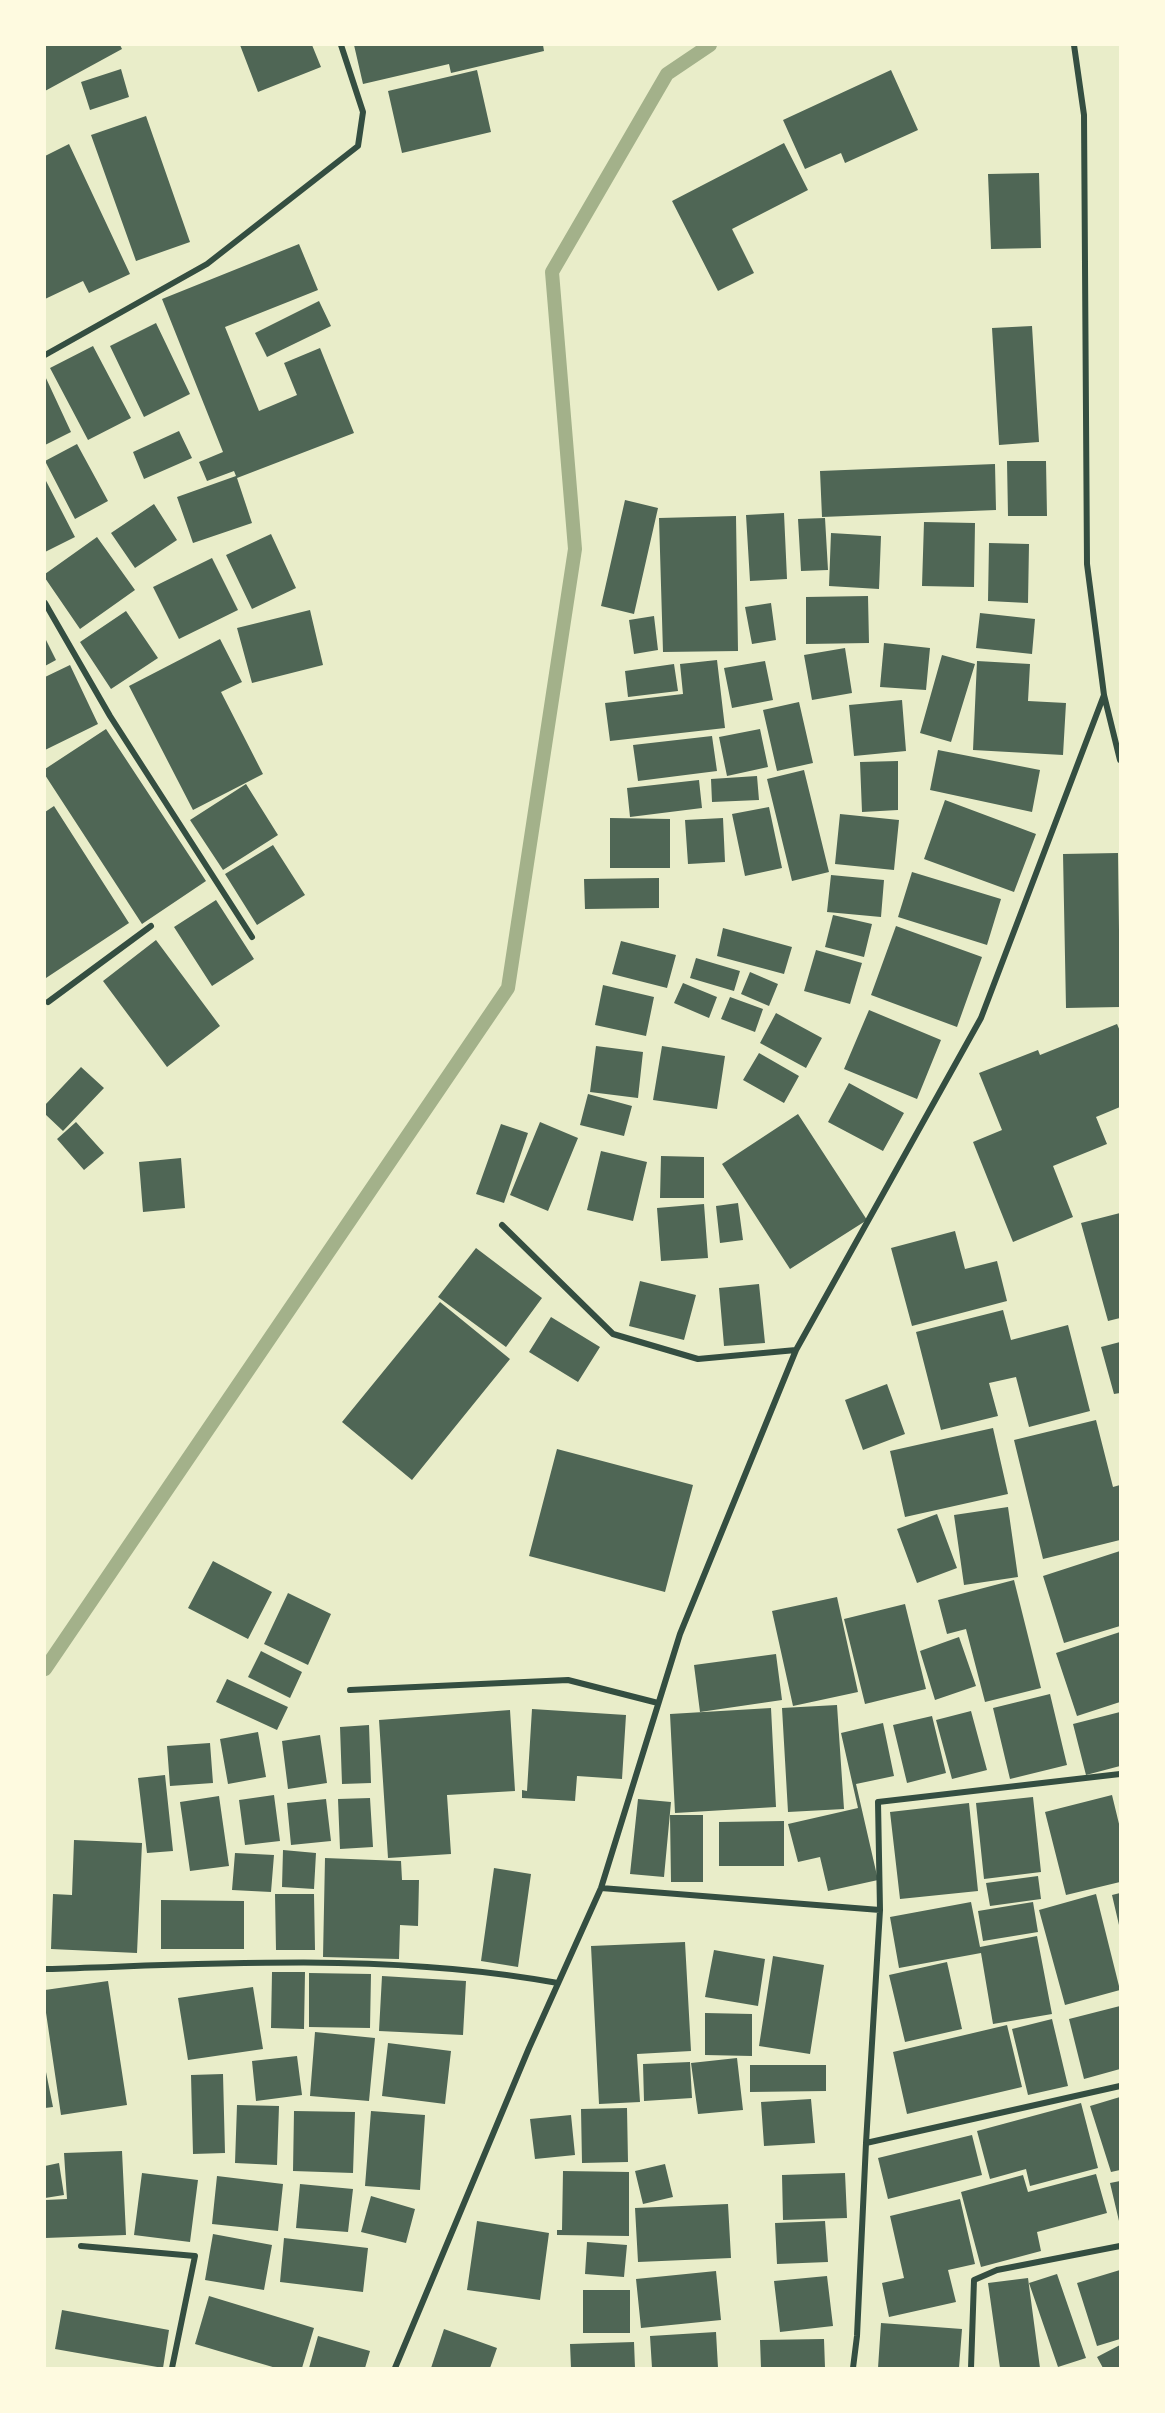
<!DOCTYPE html>
<html>
<head>
<meta charset="utf-8">
<style>
	body { margin:0 }
	#map { position:relative; width:1165px; height:2413px; overflow:hidden; background:#e9edc9; font-family:"Noto Sans",sans-serif }
	canvas { display:block }
	.frame { position:absolute; inset:0; border:46px solid #fefae0; pointer-events:none }
</style>
</head>
<body>
<div id="map">
<canvas width="1165" height="2413"></canvas>
<div class="frame"></div>
</div>
<script>
const ctx = document.querySelector('canvas').getContext('2d');
ctx.lineJoin = 'round';
function strokePath(path, color, width, dash) { ctx.strokeStyle = color; ctx.lineWidth = width; ctx.lineCap = dash ? 'butt' : 'round'; ctx.setLineDash(dash || []); ctx.stroke(path); }
function paint(path, color) { ctx.fillStyle = color; ctx.fill(path, 'evenodd'); }
const stream = new Path2D(`
	M45 1669 508 988 575 549 552 272 667 74 710 45`);
const building = new Path2D(`
	M45 45H120L122 49 45 91Z
	M240 45H312L321 67 258 92Z
	M354 45H543L544 51 451 73 449 64 363 84Z
	M121 69 129 97 90 110 81 82Z
	M477 70 491 132 402 153 388 91Z
	M891 70 918 130 845 163 841 153 805 169 783 120Z
	M146 116 190 242 136 261 91 135Z
	M784 143 808 190 732 229 754 273 718 291 672 201Z
	M69 144 130 274 89 293 83 281 45 299V156Z
	M1039 173 1041 248 991 249 988 174Z
	M299 244 318 290 225 327 259 411 297 395 284 363 320 348 354 433 237 478 252 523 193 543 177 497 236 476 234 471 207 481 199 462 223 452 162 299Z
	M319 301 331 326 267 357 255 333Z
	M156 323 190 394 144 417 110 346Z
	M1032 326 1039 442 999 445 992 328Z
	M93 346 131 418 88 440 50 368Z
	M45 376 71 432 45 445Z
	M179 431 192 458 144 479 133 452Z
	M77 444 108 501 75 519 45 461Z
	M1007 461H1046L1047 516H1008Z
	M995 464 996 510 822 517 820 471Z
	M45 479 75 537 45 552Z
	M625 500 658 508 634 614 601 606Z
	M154 504 177 540 135 568 111 533Z
	M784 513 787 579 750 581 746 515Z
	M736 516 738 651 663 652 659 518Z
	M825 518 828 570 801 571 798 519Z
	M924 522 975 523 974 587 922 586Z
	M831 533 881 536 879 589 829 586Z
	M271 534 296 588 252 609 226 555Z
	M97 537 135 590 80 629 45 578V574Z
	M989 543 1029 544 1028 603 988 601Z
	M212 558 238 610 179 639 153 587Z
	M868 596 869 643 806 644V597Z
	M771 603 776 640 752 644 745 607Z
	M310 610 323 665 252 683 237 628Z
	M126 611 158 658 111 689 80 642Z
	M980 613 1035 619 1032 654 976 648Z
	M654 616 658 650 634 654 629 620Z
	M45 638 56 660 45 666Z
	M220 639 242 682 221 692 263 774 193 810 129 686Z
	M884 643 930 648 926 690 880 687Z
	M845 648 852 693 812 700 804 655Z
	M942 655 975 664 951 742 920 733Z
	M717 660 725 728 610 741 605 703 683 694 680 664Z
	M765 661 773 700 732 708 724 668Z
	M977 661 1030 664 1028 701 1066 703 1063 755 973 750Z
	M674 664 678 691 628 697 625 671Z
	M70 665 98 724 45 750V677Z
	M902 700 906 751 854 756 849 705Z
	M799 702 813 763 777 771 763 710Z
	M106 729 206 881 142 924 45 775V769Z
	M760 729 768 767 727 776 719 737Z
	M712 736 717 771 638 781 633 745Z
	M938 750 1040 770 1032 812 930 790Z
	M898 761V810L862 812 860 762Z
	M804 770 829 872 792 881 767 779Z
	M757 776 759 800 712 802 711 779Z
	M699 780 702 808 630 817 627 788Z
	M246 784 278 835 223 870 190 820Z
	M945 800 1036 834 1014 892 924 859Z
	M54 806 129 923 46 978 45 812Z
	M769 807 782 868 745 876 732 814Z
	M840 814 899 820 894 870 835 864Z
	M610 818 670 819V868H610Z
	M723 818 725 862 688 864 685 820Z
	M273 845 305 895 257 925 225 874Z
	M1118 853 1120 1007 1066 1008 1063 854Z
	M912 872 1001 899 987 945 898 917Z
	M831 875 884 880 881 917 827 912Z
	M659 878V908L585 909 584 879Z
	M216 900 254 959 212 986 174 927Z
	M833 915 872 924 864 957 825 947Z
	M896 926 982 957 957 1027 871 995Z
	M723 928 792 947 784 974 717 956Z
	M156 940 220 1026 167 1067 103 981Z
	M621 941 676 955 667 988 612 974Z
	M816 950 862 963 850 1004 804 991Z
	M696 958 740 971 734 991 690 978Z
	M750 972 778 984 769 1006 741 994Z
	M683 983 717 997 709 1018 674 1003Z
	M603 985 654 997 646 1036 595 1025Z
	M730 997 763 1009 755 1032 721 1019Z
	M869 1010 941 1040 917 1099 844 1069Z
	M776 1013 822 1038 806 1068 760 1043Z
	M1117 1024 1120 1031V1107L1096 1117 1107 1144 1053 1166 1073 1217 1013 1242 973 1142 1002 1130 979 1073 1038 1050 1040 1055Z
	M596 1046 643 1052 638 1098 590 1092Z
	M662 1046 725 1056 717 1109 653 1100Z
	M759 1053 799 1076 784 1103 743 1080Z
	M81 1067 104 1088 63 1131 45 1114V1105Z
	M849 1083 904 1113 883 1151 828 1122Z
	M588 1094 632 1106 624 1136 580 1125Z
	M798 1114 867 1220 790 1269 722 1164Z
	M76 1122 104 1153 84 1170 57 1139Z
	M540 1122 578 1138 548 1211 510 1195Z
	M501 1124 528 1133 504 1203 476 1194Z
	M601 1151 647 1162 633 1221 587 1210Z
	M661 1156 704 1157V1198H660Z
	M181 1158 185 1208 143 1212 139 1162Z
	M738 1203 743 1240 720 1243 716 1206Z
	M704 1204 708 1258 661 1261 657 1208Z
	M1120 1213V1318L1108 1321 1081 1223Z
	M955 1231 965 1269 997 1261 1007 1301 912 1326 891 1248Z
	M476 1248 542 1298 506 1347 438 1297Z
	M640 1281 696 1295 684 1340 629 1326Z
	M759 1284 765 1343 724 1346 719 1288Z
	M440 1302 510 1359 412 1480 342 1422Z
	M1003 1310 1011 1340 1068 1325 1090 1411 1029 1427 1016 1377 989 1383 998 1416 941 1430 916 1332Z
	M551 1317 600 1347 578 1382 529 1352Z
	M1120 1342V1393L1114 1394 1101 1347Z
	M887 1384 905 1434 863 1450 845 1400Z
	M1096 1420 1113 1487 1120 1485V1540L1043 1559 1014 1440Z
	M993 1428 1008 1494 905 1517 890 1451Z
	M557 1449 693 1485 665 1592 529 1556Z
	M1008 1507 1018 1577 964 1585 954 1515Z
	M937 1514 957 1568 917 1583 897 1529Z
	M1120 1551V1626L1064 1643 1043 1576Z
	M213 1561 272 1592 248 1639 188 1608Z
	M1014 1580 1041 1688 985 1702 966 1629 947 1634 938 1600Z
	M288 1593 331 1614 308 1665 264 1644Z
	M837 1597 858 1692 793 1706 772 1611Z
	M905 1604 926 1689 865 1704 844 1619Z
	M1120 1632V1702L1077 1716 1056 1653Z
	M959 1637 976 1686 935 1700 920 1651Z
	M261 1651 302 1672 290 1698 248 1677Z
	M776 1654 782 1700 700 1712 694 1665Z
	M227 1679 288 1707 277 1730 216 1702Z
	M1050 1694 1067 1765 1010 1779 993 1708Z
	M837 1705 844 1809 788 1812 782 1708Z
	M771 1708 776 1807 675 1813 670 1714Z
	M532 1709 626 1715 622 1779 577 1776 575 1801 522 1798V1790L527 1791Z
	M510 1710 515 1791 447 1795 451 1854 388 1858 379 1720Z
	M971 1711 987 1770 952 1779 936 1720Z
	M1120 1712V1766L1086 1775 1073 1724Z
	M932 1716 946 1773 907 1783 893 1725Z
	M883 1723 894 1776 856 1784 878 1880 828 1891 820 1857 798 1862 788 1824 858 1808 841 1733Z
	M369 1725 371 1783 342 1784 340 1727Z
	M258 1732 266 1777 228 1784 220 1739Z
	M320 1735 327 1783 288 1789 282 1741Z
	M210 1743 213 1783 170 1786 167 1746Z
	M165 1775 173 1851 147 1853 138 1778Z
	M274 1795 280 1841 245 1845 239 1800Z
	M1112 1795 1120 1828V1882L1066 1895 1045 1812Z
	M219 1796 229 1866 190 1871 180 1802Z
	M1033 1797 1041 1872 984 1879 976 1803Z
	M370 1798 373 1847 340 1849 338 1799Z
	M326 1799 331 1841 291 1845 287 1803Z
	M638 1799 671 1802 664 1877 630 1874Z
	M969 1803 978 1891 900 1899 890 1812Z
	M670 1815H703V1882H671Z
	M784 1821V1866H719V1822Z
	M74 1840 142 1843 137 1953 51 1949 53 1894 72 1895Z
	M283 1850 316 1853 314 1889 282 1887Z
	M235 1853 274 1855 271 1892 232 1890Z
	M325 1858 401 1861 402 1880H419L418 1926 400 1925 399 1959 323 1957Z
	M494 1868 531 1874 518 1967 481 1961Z
	M1038 1876 1041 1899 990 1906 986 1883Z
	M1120 1893V1925H1119L1112 1895Z
	M275 1894H314L315 1950H276Z
	M1096 1894 1120 1990 1065 2005 1039 1910Z
	M161 1900 244 1901V1949H161Z
	M971 1902 980 1947 1037 1936 1052 2014 993 2024 981 1953 899 1968 890 1917Z
	M1033 1902 1038 1932 983 1941 978 1911Z
	M685 1942 691 2051 637 2054 640 2102 599 2104 591 1946Z
	M714 1950 765 1959 758 2006 705 1997Z
	M773 1956 824 1965 810 2054 759 2046Z
	M947 1962 962 2029 905 2042 889 1975Z
	M272 1972H305L304 2029 271 2028Z
	M309 1973 371 1974 370 2028 309 2027Z
	M382 1976 466 1981 463 2035 379 2031Z
	M108 1981 127 2105 61 2115 45 2006V1990Z
	M253 1987 263 2049 188 2060 178 1998Z
	M1120 2006V2069L1084 2079 1069 2019Z
	M705 2013 752 2014V2056L705 2055Z
	M1052 2019 1068 2086 1028 2095 1012 2029Z
	M1007 2025 1022 2087 907 2114 893 2052Z
	M315 2032 375 2038 369 2101 310 2096Z
	M388 2043 451 2051 445 2104 382 2096Z
	M297 2056 302 2095 256 2101 252 2061Z
	M737 2058 743 2110 698 2114 691 2063Z
	M690 2062 692 2098 644 2101 643 2064Z
	M750 2065H826V2091L750 2092Z
	M45 2067 53 2107 45 2108Z
	M223 2074 225 2153 193 2154 191 2075Z
	M1120 2097V2170L1111 2172 1090 2106Z
	M811 2099 815 2143 764 2146 761 2102Z
	M1081 2103 1098 2168 1030 2186 1026 2169 990 2179 977 2131Z
	M237 2105 279 2106 277 2165 235 2163Z
	M627 2108 628 2162 582 2163 581 2109Z
	M294 2111 355 2112 353 2173 293 2171Z
	M371 2111 425 2115 420 2190 365 2186Z
	M571 2115 575 2155 535 2159 530 2119Z
	M972 2135 982 2175 888 2199 878 2158Z
	M122 2151 126 2235 45 2238V2200L67 2199 64 2153Z
	M59 2163 64 2195 45 2198V2166Z
	M665 2164 673 2197 643 2204 635 2171Z
	M563 2171 629 2172V2236L557 2235V2230H562Z
	M142 2173 198 2180 190 2242 134 2235Z
	M845 2173 847 2218 783 2220 782 2175Z
	M1096 2174 1107 2213 1037 2232 1041 2251 981 2267 961 2192 1023 2175 1028 2192Z
	M217 2176 283 2184 278 2231 212 2224Z
	M1120 2181V2221H1119L1110 2183Z
	M300 2184 353 2189 348 2232 296 2228Z
	M371 2196 415 2209 406 2243 361 2232Z
	M960 2199 975 2264 948 2270 956 2302 889 2317 882 2283 904 2278 890 2216Z
	M728 2204 731 2258 638 2262 635 2208Z
	M477 2221 549 2233 540 2300 467 2290Z
	M825 2221 828 2262 777 2264 775 2223Z
	M213 2234 272 2245 264 2290 205 2280Z
	M284 2238 368 2248 363 2292 280 2282Z
	M587 2242 627 2245 624 2277 585 2274Z
	M1120 2270V2339L1097 2346 1077 2283Z
	M716 2271 721 2320 641 2328 636 2279Z
	M1057 2274 1086 2358 1058 2367 1029 2283Z
	M827 2276 833 2326 780 2332 774 2281Z
	M1028 2278 1040 2368H1000L988 2283Z
	M583 2290H630V2333H583Z
	M209 2296 314 2328 302 2368H276L195 2344Z
	M62 2310 169 2330 163 2368 55 2349Z
	M881 2323 962 2329 959 2368H878Z
	M444 2329 497 2348 490 2368H431Z
	M716 2332 718 2368H652L650 2336Z
	M318 2336 370 2351 365 2368H309Z
	M824 2339 825 2368H761L760 2340Z
	M634 2342 635 2368H571L570 2344Z
	M1120 2345V2368H1103L1097 2357Z`);
const minor = new Path2D(`
	M1074 45 1084 115 1087 564 1104 695 1120 760
	M45 355 207 264 358 146 363 112 341 45
	M45 603 110 716 252 937
	M48 1002 151 926
	M502 1225 613 1334 698 1359 796 1350
	M350 1690 568 1680 658 1703
	M601 1888 880 1910 866 2143 857 2336 853 2368
	M880 1910 878 1802 1120 1774
	M46 1969C216 1964 390 1952 558 1983
	M866 2143 1120 2086
	M81 2246 195 2256 172 2368
	M395 2368 529 2048 601 1888 680 1634 796 1350 981 1018 1104 695
	M971 2368 974 2280 997 2270 1120 2246`);
strokePath(stream, '#a3b18a', 14);
paint(building, '#4f6655');
strokePath(minor, '#344e41', 6);
</script>
</body>
</html>
